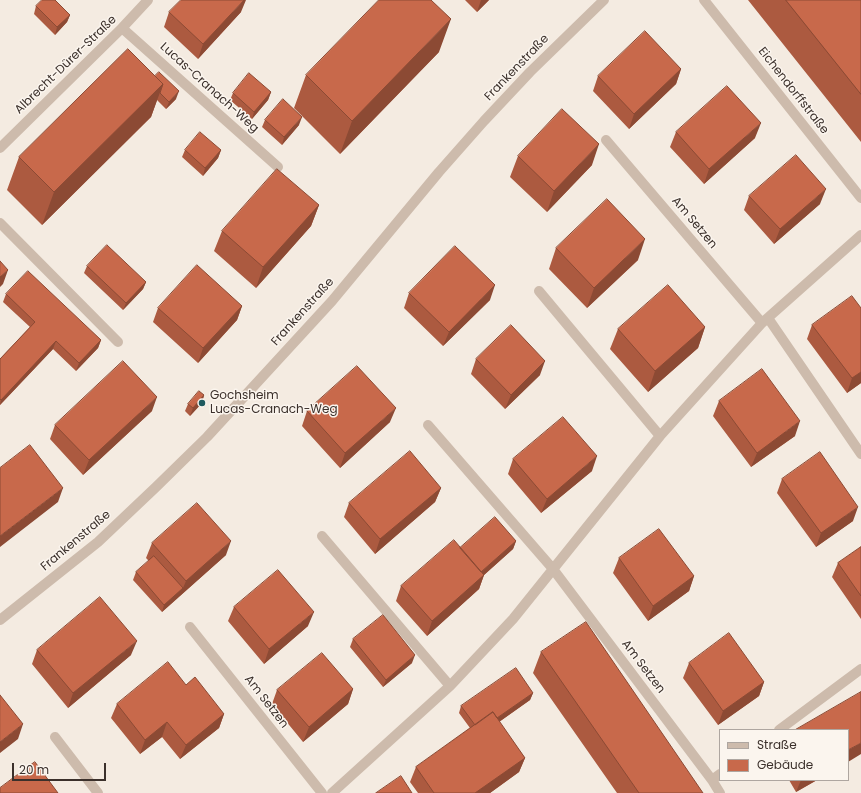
<!DOCTYPE html>
<html>
<head>
<meta charset="utf-8">
<style>
	body { margin:0 }
	#map { position:relative; width:861px; height:793px; overflow:hidden; background:#f4ebe1; font-family:Poppins,sans-serif }
	canvas { display:block }
	.legend { position:absolute; left:719px; top:729px; width:130px; height:52px; box-sizing:border-box; background:#fbf5ee; border:1px solid #aea6a0; margin:0; padding:5px 7px; list-style:none; font-size:12px; color:#3b302b }
	.legend li { display:flex; align-items:center; gap:8px; height:20px }
	.legend b { width:20px; border:1px solid #aea6a0 }
	.scale { position:absolute; left:12px; top:763px; width:94px; height:18px; box-sizing:border-box; border:2px solid #3b302b; border-top:0; padding-left:5px; font-size:12px; line-height:14px; white-space:nowrap; color:#3b302b; -webkit-text-stroke:3px #fbf5ee; paint-order:stroke }
</style>
</head>
<body>
<div id="map">
<canvas width="861" height="793"></canvas>
<ul class="legend">
<li><b style="height:5px;background:#cdbbac"></b>Straße</li>
<li><b style="height:11px;background:#c8694b"></b>Gebäude</li>
</ul>
<div class="scale">20 m</div>
</div>
<script>
const ctx = document.querySelector('canvas').getContext('2d');
ctx.lineJoin = 'round';
function strokePath(path, color, width, dash) { ctx.strokeStyle = color; ctx.lineWidth = width; ctx.lineCap = dash ? 'butt' : 'round'; ctx.setLineDash(dash || []); ctx.stroke(path); }
function paint(path, color) { ctx.fillStyle = color; ctx.fill(path, 'evenodd'); }
function write(font, color, halo, rows, align = 'center') {
  ctx.font = font + ' Poppins,sans-serif'; ctx.lineWidth = 3; ctx.setLineDash([]); ctx.textBaseline = 'middle'; ctx.strokeStyle = halo; ctx.fillStyle = color; for (const [text, x, y, turn = 0] of rows) {
    ctx.save(); ctx.translate(x, y); ctx.rotate((+turn || 0) * Math.PI / 180); ctx.textAlign = isNaN(turn) ? turn : align; if (halo) ctx.strokeText(text, 0, 0); ctx.fillText(text, 0, 0); ctx.restore();
  }
}
const minor = new Path2D(`
	M704 0 861 198
	M122 28 278 167
	M606 140 762 323
	M0 148 122 28 148 0
	M0 223 118 342
	M539 291 660 436
	M768 318 861 454
	M428 425 553 569 712 780 720 793
	M322 536 450 686
	M0 620 98 542 156 487 207 437 332 301 439 172 484 121 530 72 604 0
	M190 627 322 793
	M779 730 861 669
	M55 737 98 793
	M712 780 720 774
	M332 793 450 686 513 619 660 436 762 323 861 235`);
const wall = new Path2D(`
	M465 0H489L477 12Z
	M748 0H861V142Z
	M36 6 70 15 67 22 55 35 34 14Z
	M169 12H241L198 59 164 27Z
	M128 49 176 99 166 109 157 100 151 117 42 225 7 190 19 157Z
	M439 52 340 154 294 108 306 75Z
	M681 69 676 84 629 129 593 91 598 76Z
	M271 92 268 100 252 119 230 100 233 93Z
	M265 120 299 125 282 145 262 127Z
	M676 132 755 138 704 184 670 147Z
	M185 150H221L218 158 203 176 182 157Z
	M518 156 592 165 547 212 510 177Z
	M749 196 820 204 774 244 744 210Z
	M319 205 311 226 256 288 214 251 222 231Z
	M556 248 638 260 587 308 549 269Z
	M87 266 146 282 143 289 123 310 84 273Z
	M409 293 490 300 443 346 404 308Z
	M6 294 101 340 98 348 76 371 53 349 0 405V359L30 327 3 302Z
	M242 306 237 320 198 363 153 322 158 308Z
	M861 308V383L847 393 807 339 812 325Z
	M705 327 698 348 648 392 610 349 618 329Z
	M476 359 540 375 505 409 471 374Z
	M204 395 202 403 190 416 185 411 188 404Z
	M719 401 795 436 751 467 713 416Z
	M152 411 83 475 50 439 55 425Z
	M307 411 390 422 340 468 302 426Z
	M513 459 592 471 541 513 508 474Z
	M782 479 853 521 816 547 777 493Z
	M441 488 435 502 375 554 344 517 349 503Z
	M516 541 513 549 484 575 479 589 427 636 396 601 401 586 460 548Z
	M152 543 226 555 162 612 133 580 136 572 149 561 146 558Z
	M861 547V619L832 577 838 563Z
	M619 558 694 576 689 591 648 621 613 573Z
	M234 607 308 626 264 664 228 621Z
	M353 639 412 663 383 687 350 647Z
	M37 650 131 655 68 708 32 664Z
	M541 652 703 793H617L533 673Z
	M689 663 764 682 759 696 718 725 683 678Z
	M186 685 224 714 219 728 180 759 162 737 140 754 111 718 117 704Z
	M353 689 348 704 303 742 272 704 277 690Z
	M533 693 530 700 499 722 525 758 519 772 490 793H418L410 782 416 767 470 728 459 713 461 706Z
	M789 780H817L796 792Z`);
const shadedWall = new Path2D(`
	M244 0H246L241 12 198 59 203 44Z
	M481 0H489L477 12Z
	M70 15 67 22 55 35 57 27Z
	M451 19 439 52 340 154 352 121Z
	M681 69 676 84 629 129 634 114Z
	M163 84 151 117 42 225 54 192Z
	M179 91 176 99 166 109 169 102Z
	M271 92 268 100 252 119 254 112Z
	M302 117 299 125 282 145 284 137Z
	M761 123 755 138 704 184 709 169Z
	M599 144 592 165 547 212 554 191Z
	M221 150 218 158 203 176 205 168Z
	M826 189 820 204 774 244 780 229Z
	M319 205 311 226 256 288 263 267Z
	M645 239 638 260 587 308 594 288Z
	M8 270 3 284 0 287V277Z
	M146 282 143 289 123 310 126 303Z
	M495 285 490 300 443 346 449 332Z
	M242 306 237 320 198 363 203 348Z
	M705 327 698 348 648 392 655 371Z
	M101 340 98 348 76 371 79 363Z
	M56 341 53 349 0 405 1 400Z
	M545 361 540 375 505 409 511 395Z
	M861 372V383L847 393 852 378Z
	M204 395 202 403 190 416 193 408Z
	M157 397 152 411 83 475 89 460Z
	M396 408 390 422 340 468 345 453Z
	M800 421 795 436 751 467 757 453Z
	M597 456 592 471 541 513 547 499Z
	M63 488 58 502 0 547V536Z
	M441 488 435 502 375 554 380 539Z
	M858 507 853 521 816 547 821 533Z
	M231 541 226 555 162 612 164 605 183 588 186 581Z
	M516 541 513 549 474 584 477 576Z
	M484 575 479 589 427 636 432 621Z
	M694 576 689 591 648 621 653 606Z
	M314 612 308 626 264 664 269 649Z
	M137 641 131 655 68 708 73 693Z
	M415 655 412 663 383 687 386 680Z
	M764 682 759 696 718 725 723 711Z
	M353 689 348 704 303 742 309 727Z
	M533 693 530 700 489 729 492 722Z
	M224 714 219 728 180 759 186 745Z
	M167 722 162 737 140 754 145 740Z
	M23 724 18 739 0 753V742Z
	M861 743V754L848 762V750Z
	M525 758 519 772 490 793H475Z
	M801 780H817L796 792Z`);
const building = new Path2D(`
	M42 0H55L70 15 57 27 36 6Z
	M181 0H244L203 44 169 12Z
	M379 0H431L451 19 352 121 306 75Z
	M786 0H861V94Z
	M645 31 681 69 634 114 598 76Z
	M128 49 163 84 54 192 19 157Z
	M159 72 179 91 169 102 160 93 163 84 155 76Z
	M249 73 271 92 254 112 233 93Z
	M727 86 761 123 709 169 676 132Z
	M283 99 302 117 284 137 265 120Z
	M562 109 599 144 554 191 518 156Z
	M200 132 221 150 205 168 185 150Z
	M796 155 826 189 780 229 749 196Z
	M277 169 319 205 263 267 222 231Z
	M607 199 645 239 594 288 556 248Z
	M107 245 146 282 126 303 87 266Z
	M455 246 495 285 449 332 409 293Z
	M0 261 8 270 0 277Z
	M197 265 242 306 203 348 158 308Z
	M28 271 101 340 79 363 56 341 1 400 0 399V359L35 322 6 294Z
	M668 285 705 327 655 371 618 329Z
	M852 296 861 308V372L852 378 812 325Z
	M511 325 545 361 511 395 476 359Z
	M123 361 157 397 89 460 55 425Z
	M357 366 396 408 345 453 307 411Z
	M762 369 800 421 757 453 719 401Z
	M199 391 204 395 193 408 188 404Z
	M563 417 597 456 547 499 513 459Z
	M30 445 63 488 0 536V468Z
	M410 451 441 488 380 539 349 503Z
	M820 452 858 507 821 533 782 479Z
	M197 503 231 541 186 581 152 543Z
	M495 517 516 541 481 572 460 548Z
	M659 529 694 576 653 606 619 558Z
	M454 540 484 575 432 621 401 586Z
	M861 547V596L838 563Z
	M154 556 183 588 164 605 136 572Z
	M278 570 314 612 269 649 234 607Z
	M100 597 137 641 73 693 37 650Z
	M383 615 415 655 386 680 353 639Z
	M586 622 703 793H639L541 652Z
	M729 633 764 682 723 711 689 663Z
	M322 653 353 689 309 727 277 690Z
	M168 662 186 685 195 677 224 714 186 745 167 722 145 740 117 704Z
	M516 668 533 693 497 718 493 712 475 725 461 706Z
	M861 692V743L848 750V730H795Z
	M0 695 23 724 0 742Z
	M493 712 525 758 475 793H434L416 767Z
	M35 762 58 793H0V788Z
	M401 776 412 793H376Z`);
const markers = [
	[202,403,4,"#1f5a5e"]
];
const streetNames = [
	["Albrecht-Dürer-Straße",66,65,-44],
	["Frankenstraße",517,68,-46],
	["Lucas-Cranach-Weg",209,88,42],
	["Eichendorffstraße",793,91,52],
	["Am Setzen",694,223,50],
	["Frankenstraße",303,312,-48],
	["Frankenstraße",76,541,-40],
	["Am Setzen",643,667,53],
	["Am Setzen",266,702,52]
];
const poiNames = [
	["Gochsheim",210,396],
	["Lucas-Cranach-Weg",210,410]
];
strokePath(minor, '#cdbbac', 10);
paint(wall, '#ac5a40');
paint(shadedWall, '#8c4a34');
paint(building, '#c8694b');
strokePath(building, '#8c4a34', 1);
for (const [x, y, r, color] of markers) { const dot = new Path2D(); dot.arc(x, y, r, 0, 2 * Math.PI); ctx.fillStyle = color; ctx.fill(dot); strokePath(dot, '#fbf5ee', 1.5); }
write('12px', '#3b302b', '#fbf5ee', streetNames);
write('12px', '#3b302b', '#fbf5ee', poiNames, 'left');
</script>
</body>
</html>
